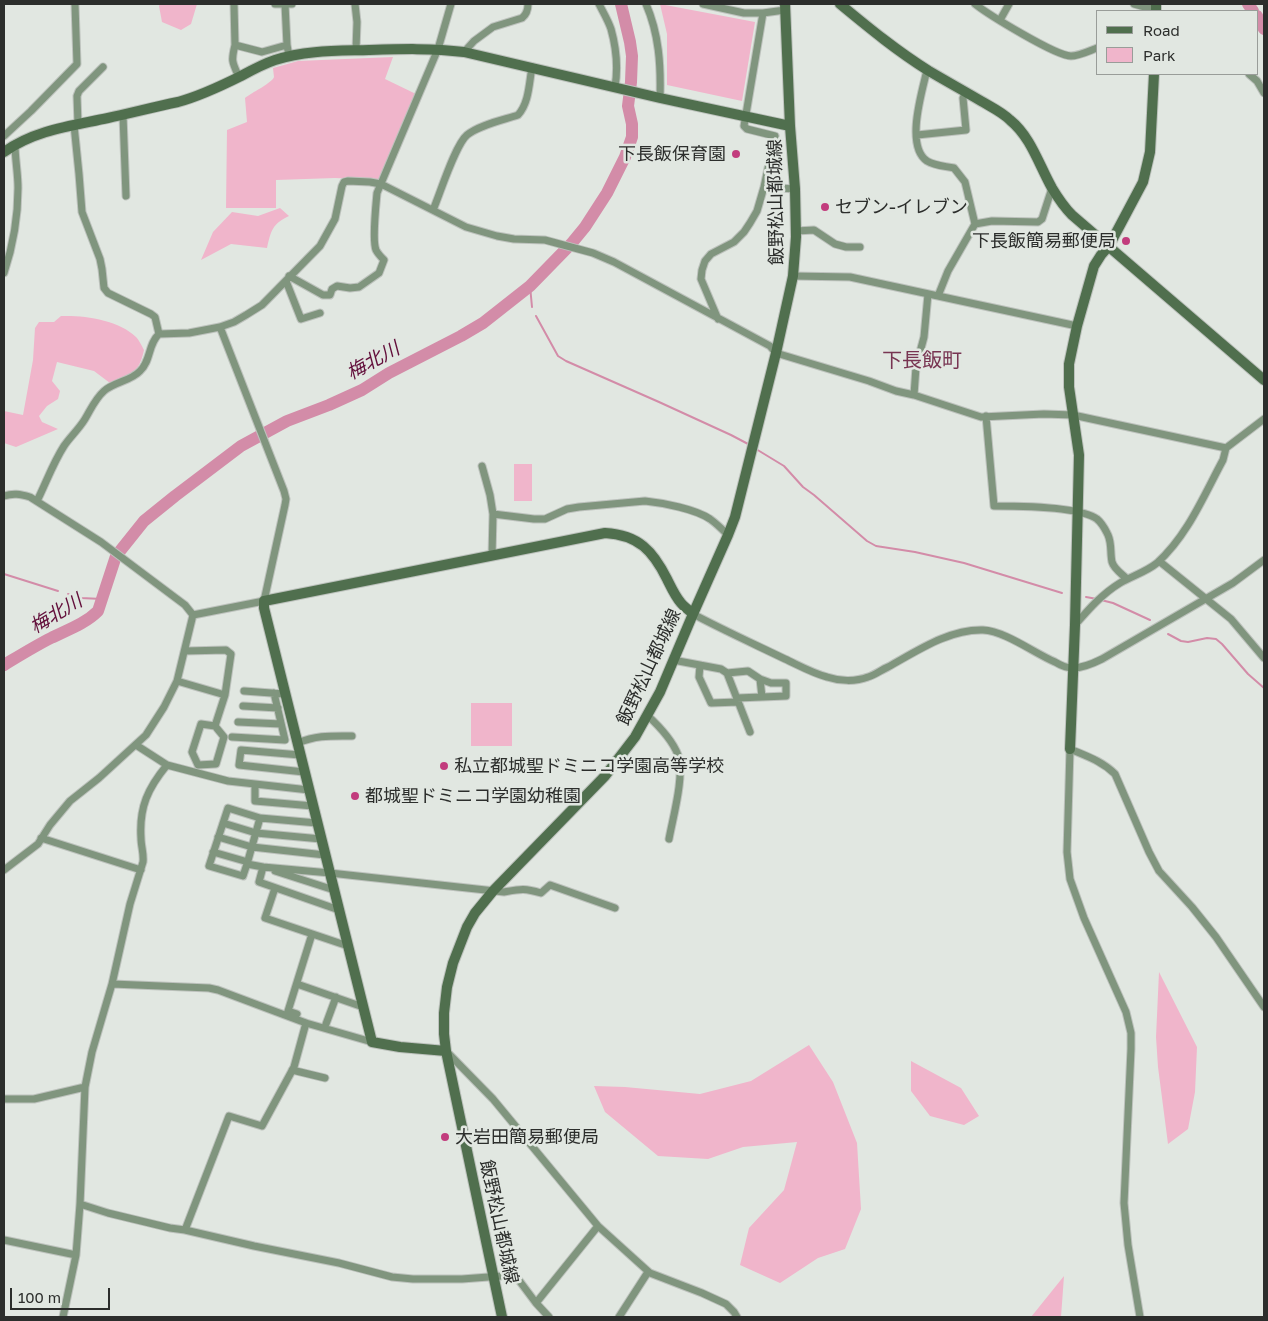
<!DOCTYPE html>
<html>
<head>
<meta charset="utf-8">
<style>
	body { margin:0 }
	#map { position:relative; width:1268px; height:1321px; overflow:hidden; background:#e1e7e1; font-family:"Golos Text",sans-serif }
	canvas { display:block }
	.frame { position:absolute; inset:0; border:5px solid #2c2e2c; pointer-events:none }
	.legend { position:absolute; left:1096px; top:10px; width:162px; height:65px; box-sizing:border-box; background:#e1e7e1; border:1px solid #999d99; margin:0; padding:6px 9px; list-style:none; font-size:15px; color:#2c2e2c }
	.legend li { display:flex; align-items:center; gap:10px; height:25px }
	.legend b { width:25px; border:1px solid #999d99 }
	.scale { position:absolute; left:10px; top:1288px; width:100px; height:22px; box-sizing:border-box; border:2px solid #2c2e2c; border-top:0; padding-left:6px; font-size:15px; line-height:18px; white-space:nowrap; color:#2c2e2c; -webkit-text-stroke:4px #e1e7e1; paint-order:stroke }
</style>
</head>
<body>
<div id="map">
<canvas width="1268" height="1321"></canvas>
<div class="frame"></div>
<ul class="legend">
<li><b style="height:6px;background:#506f4e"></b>Road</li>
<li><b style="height:14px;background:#f0b5cb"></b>Park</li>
</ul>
<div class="scale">100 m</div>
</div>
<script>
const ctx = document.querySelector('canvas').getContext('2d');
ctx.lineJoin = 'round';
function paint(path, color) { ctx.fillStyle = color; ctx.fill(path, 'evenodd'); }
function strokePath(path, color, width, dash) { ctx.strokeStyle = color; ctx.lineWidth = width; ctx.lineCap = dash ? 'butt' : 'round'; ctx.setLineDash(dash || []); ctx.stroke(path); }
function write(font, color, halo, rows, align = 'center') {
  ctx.font = font + ' "Golos Text","Noto Sans JP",sans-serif'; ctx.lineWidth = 5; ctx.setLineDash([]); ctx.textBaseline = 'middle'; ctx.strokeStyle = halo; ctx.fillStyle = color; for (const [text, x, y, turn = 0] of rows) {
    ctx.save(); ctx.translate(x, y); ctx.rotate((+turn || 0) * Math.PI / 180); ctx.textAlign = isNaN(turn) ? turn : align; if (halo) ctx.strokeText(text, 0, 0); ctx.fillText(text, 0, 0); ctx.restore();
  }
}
const green = new Path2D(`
	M160 4H197L191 24 181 30 162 22 159 6Z
	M660 4 755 22 742 101 667 85V34Z
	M393 57 385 79 416 94 379 180 335 178 276 180V208H226L227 130 247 122 245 98C251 93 272 83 274 77 274 76 273 69 273 68L298 61Z
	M280 208 289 216C272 224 271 231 267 248L231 244 201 260 213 232 232 212 258 216Z
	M61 316C84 315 119 320 136 337 139 340 142 346 144 350 139 374 130 375 110 383L94 371 57 362 52 381 60 391 58 399 47 406 39 416 42 422 58 429 16 447 4 443V411L23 415 33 360 35 328 39 322H54Z
	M514 464H532V501H514Z
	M471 703H512V746H471Z
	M1159 972 1197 1047 1195 1092 1188 1129 1168 1144 1158 1067 1156 1037Z
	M809 1045 833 1082 857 1143 861 1209 845 1249 818 1258 780 1283 740 1265 749 1228 784 1190 797 1142 743 1147 708 1159 658 1156 605 1112 594 1086 625 1087 700 1094 751 1081Z
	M911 1061 961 1088 979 1116 964 1125 930 1116 911 1091Z
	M1064 1276 1061 1317H1031Z`);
const stream = new Path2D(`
	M530 286 532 307
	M536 316 558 356 566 361 659 402 731 435 750 445
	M756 449 784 466 803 487 814 495 867 541 876 546 915 552 964 563 1062 593
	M4 574 58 591
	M68 594 81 598 102 599
	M1086 597 1097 599
	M1101 600 1113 603 1150 620
	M1168 634 1181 641 1188 642 1207 638 1216 639 1222 644 1248 674 1264 688`);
const river = new Path2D(`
	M1248 4 1253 11
	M1257 16 1264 29
	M4 665C19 656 35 646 51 638 67 630 85 624 98 611L116 556 144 521 175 496 241 446 287 421 329 405 362 390 389 373 461 336 483 323 530 286 571 244 585 227 607 193 625 157 632 137V124L628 106 631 82 632 56 630 42 621 4`);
const street = new Path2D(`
	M234 4 235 45
	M275 4H292
	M285 4 287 45 289 56
	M355 4 357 22 356 50
	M599 4C603 12 608 20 611 29 616 47 618 69 615 87
	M646 4C659 34 661 65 660 98
	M703 4 744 13H763
	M975 4C989 15 1056 56 1071 56 1079 56 1089 51 1097 48
	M1134 4 1156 10
	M1000 20 1009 4
	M464 52 474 41 493 27 522 18C527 14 528 10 528 4
	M927 70C922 92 905 146 927 161 935 166 945 166 954 168L965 182 975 224
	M1249 74 1257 81 1264 93
	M239 77C232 62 231 61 235 45L262 52 287 45
	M123 115 126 196
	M78 124 77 96 79 91 103 67
	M74 125 79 174 82 212 100 259 102 269 104 288 108 293 151 314 155 317 159 334
	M917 135 966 130 963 98 966 92
	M4 136 31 111 77 64 75 4
	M764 187 795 189
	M433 210C440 194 455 145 467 135 479 125 503 120 518 115 529 103 529 84 532 67
	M796 231 814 230 835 244 846 247H860
	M4 273C13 246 18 216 18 188 18 173 15 159 15 144
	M289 276 323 295H330L332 289 337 286 350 288 359 287 379 273 384 260C381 257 378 254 376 250 372 241 376 204 377 193L438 49 451 4
	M793 276 850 277 1077 326
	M286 281 301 319 320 313
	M938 296 948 271 975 224 992 221 1038 222 1042 219 1052 188
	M718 319 701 279 702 270 705 261 711 254 734 242 744 232 750 223 757 211 764 187 775 136 747 129 744 126 763 13 785 10
	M914 395 916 367 924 337 928 294
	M986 416 994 506C1017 506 1079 506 1097 519 1103 524 1105 529 1108 535 1112 544 1110 553 1112 562 1114 569 1122 574 1127 579
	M482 466 490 495 493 514
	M4 496C13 493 20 494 30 497L101 542 185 605 193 615
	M37 501C46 483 53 463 64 446 70 437 79 429 85 419 91 409 95 399 104 391 114 382 131 381 140 371 151 361 148 344 159 334L189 333 220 327 234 322 246 315 262 305 320 246 335 219 342 186 344 182 348 181 370 182 381 184 466 227 497 236 514 239 545 240 593 253 614 262 770 346 776 353 869 381 896 391 914 395 981 417 1044 414 1073 415 1226 448
	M492 556 493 514 534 519H545L567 509 579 507 645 501C664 503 695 509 710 519 717 524 723 530 728 535
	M1159 561 1231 619 1264 658
	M693 614C723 630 754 644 785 659 798 665 812 673 827 677 839 681 855 682 868 677 875 675 881 670 888 667 917 651 949 629 983 630 1005 631 1034 653 1055 662 1060 665 1068 668 1073 668 1083 668 1094 663 1102 659L1233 583 1264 560
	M193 615 264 601 285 505 286 499 284 491 220 327
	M1075 625C1089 609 1102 594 1120 583 1132 576 1146 572 1157 563 1188 535 1204 495 1223 460L1226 448 1264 419
	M185 651 226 650 231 654 225 695 215 726 224 737 216 764 198 765 192 752 201 724 215 726
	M673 660 721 669 727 673 748 671 760 679 762 697 786 696V683H771L760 679
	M700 665 699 677 711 703 738 702
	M727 673 750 732
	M177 681 225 695
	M244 691 285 694
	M737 698 762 697
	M243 706 278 708
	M647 715C659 726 672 739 678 755 685 775 673 817 669 839
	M238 722 281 724
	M232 737 285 740 274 693
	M297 743C318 735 330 736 352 736
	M136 745 167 765 228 781 309 790
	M300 755 241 750 239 765 304 772
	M255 784V801L313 806
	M223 823 256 833 321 839
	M317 823 260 818 247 864 263 867 259 882 339 910
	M218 837 252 847 325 855
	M41 838 141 870
	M213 852 248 862
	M247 864 243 876 209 866 228 808 260 818
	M263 867 330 873 504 892C521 889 524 888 541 893L550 885 615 908
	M4 870 38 844 50 825 70 801 99 778 146 735 164 707 177 681 193 615
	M275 871 334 890
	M275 888 265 918 348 946
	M112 984 209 988 218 990 306 1023 372 1042
	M297 984 363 1007
	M297 1014 288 1011 312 934
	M326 1024 336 997
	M446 1051 493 1099 598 1226 650 1273 702 1293 726 1304 734 1312 737 1317
	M292 1070 325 1078
	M4 1099H34L85 1087
	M80 1204 108 1213 170 1228 185 1230 254 1246 339 1263 392 1277 413 1279H462L515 1275 536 1303 549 1317
	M185 1230 229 1116 262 1126 294 1067 306 1023
	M4 1240 76 1255
	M536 1303 598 1226
	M63 1317 76 1255 80 1204 85 1087 92 1052 112 984 130 904 143 862C144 854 141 846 141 838 139 807 148 788 167 765
	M619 1317 648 1272
	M1140 1317 1128 1245 1124 1203 1131 1049V1033L1126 1012 1084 918 1070 879 1067 852 1070 749C1086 756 1102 761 1115 774L1149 852 1159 871 1192 907 1216 937 1264 1007`);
const secondary = new Path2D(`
	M840 4C869 28 897 51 929 71 946 81 964 91 981 101 991 107 1002 112 1010 120 1031 137 1039 165 1052 188 1058 198 1064 207 1072 215L1264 380
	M1156 11V4
	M4 152C35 130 71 126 108 118 131 113 154 107 178 102 200 96 221 86 241 76 252 70 263 64 275 60 306 50 338 51 369 50 401 49 432 48 464 52L660 98 790 126
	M1070 749 1075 625 1079 455 1069 387V364L1077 326 1094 266 1101 255 1109 246 1143 182 1150 152 1154 74
	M446 1051 400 1047 372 1042 264 608V601L605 533C639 535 653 551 667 579 671 587 675 596 681 603 684 607 689 610 693 614
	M502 1317 446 1051 444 1034V1013L447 987 453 963 467 927 475 913 493 891 605 776 635 737 660 692 693 614 728 535 735 517 776 353 793 276 796 237 795 189 790 126 785 4`);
const markers = [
	[736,154,5,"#c23c7d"],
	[825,207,5,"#c23c7d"],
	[1126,241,5,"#c23c7d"],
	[444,766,5,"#c23c7d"],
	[355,796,5,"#c23c7d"],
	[445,1137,5,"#c23c7d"]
];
const poiNames = [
	["下長飯保育園",726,154,"right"],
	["セブン-イレブン",835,207],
	["下長飯簡易郵便局",1116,241,"right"],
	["私立都城聖ドミニコ学園高等学校",454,766],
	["都城聖ドミニコ学園幼稚園",365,796],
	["大岩田簡易郵便局",455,1137]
];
const streetNames = [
	["飯野松山都城線",776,202,-91],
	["飯野松山都城線",649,667,-65],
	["飯野松山都城線",499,1222,78]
];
const waterNames = [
	["梅北川",373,361,-29],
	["梅北川",56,614,-31]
];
const quarterNames = [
	["下長飯町",922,361]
];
paint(green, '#f0b5cb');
strokePath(stream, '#d38ca8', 2);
strokePath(river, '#d38ca8', 12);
strokePath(street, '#bdc2bd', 9);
strokePath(secondary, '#bdc2bd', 12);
strokePath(street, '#80957e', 7);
strokePath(secondary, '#506f4e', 10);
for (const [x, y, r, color] of markers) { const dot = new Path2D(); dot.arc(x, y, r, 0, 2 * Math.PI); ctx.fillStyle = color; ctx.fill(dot); strokePath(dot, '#e1e7e1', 2); }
write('18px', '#2c2e2c', '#e1e7e1', poiNames, 'left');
write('18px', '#2c2e2c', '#e1e7e1', streetNames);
write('italic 19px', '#620e3a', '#e1e7e1', waterNames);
write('20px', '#783552', '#e1e7e1', quarterNames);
</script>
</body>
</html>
